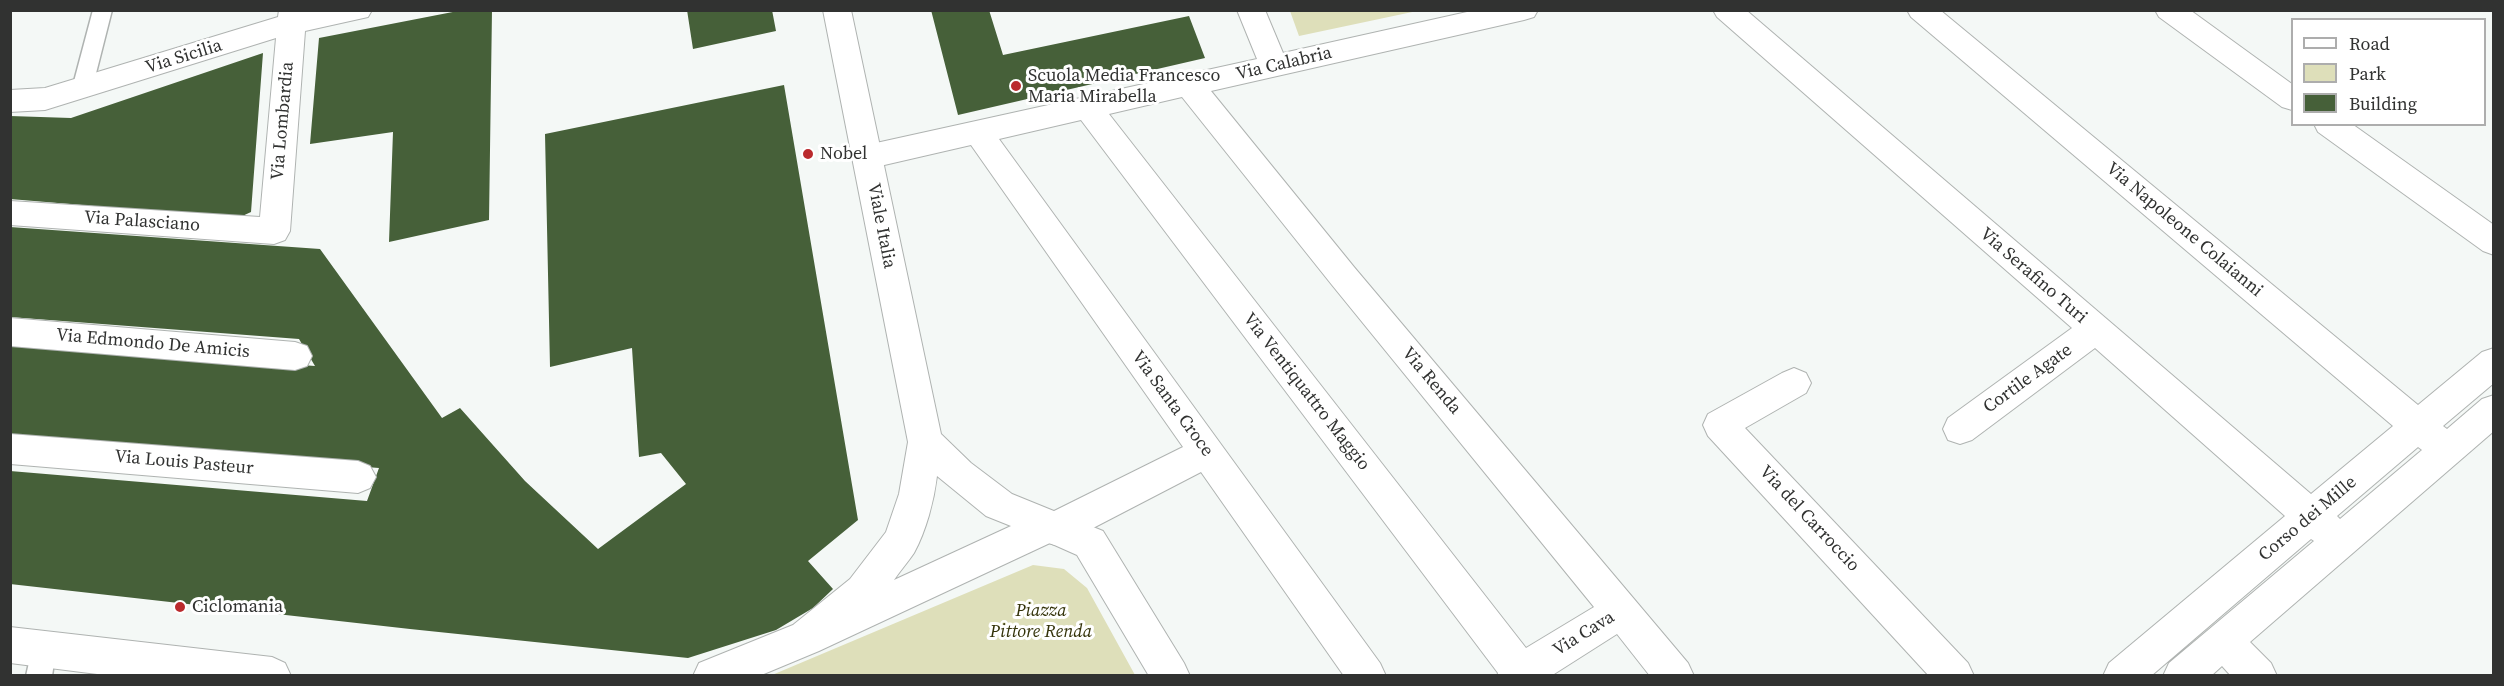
<!DOCTYPE html>
<html>
<head>
<meta charset="utf-8">
<style>
	body { margin:0 }
	#map { position:relative; width:2504px; height:686px; overflow:hidden; background:#f4f8f6; font-family:"Source Serif 4",serif }
	canvas { display:block }
	.frame { position:absolute; inset:0; border:12px solid #313231; pointer-events:none }
	.legend { position:absolute; left:2291px; top:18px; width:195px; height:108px; box-sizing:border-box; background:#fff; border:2px solid #adadad; margin:0; padding:8px 10px; list-style:none; font-size:18px; color:#313231 }
	.legend li { display:flex; align-items:center; gap:12px; height:30px }
	.legend b { width:30px; border:2px solid #adadad }
</style>
</head>
<body>
<div id="map">
<canvas width="2504" height="686"></canvas>
<div class="frame"></div>
<ul class="legend">
<li><b style="height:8px;background:#fff"></b>Road</li>
<li><b style="height:16px;background:#dedfba"></b>Park</li>
<li><b style="height:16px;background:#466039"></b>Building</li>
</ul>
</div>
<script>
const ctx = document.querySelector('canvas').getContext('2d');
ctx.lineJoin = 'round';
function paint(path, color) { ctx.fillStyle = color; ctx.fill(path, 'evenodd'); }
function strokePath(path, color, width, dash) { ctx.strokeStyle = color; ctx.lineWidth = width; ctx.lineCap = dash ? 'butt' : 'round'; ctx.setLineDash(dash || []); ctx.stroke(path); }
function write(font, color, halo, rows, align = 'center') {
  ctx.font = font + ' "Source Serif 4",serif'; ctx.lineWidth = 6; ctx.setLineDash([]); ctx.textBaseline = 'middle'; ctx.strokeStyle = halo; ctx.fillStyle = color; for (const [text, x, y, turn = 0] of rows) {
    ctx.save(); ctx.translate(x, y); ctx.rotate((+turn || 0) * Math.PI / 180); ctx.textAlign = isNaN(turn) ? turn : align; if (halo) ctx.strokeText(text, 0, 0); ctx.fillText(text, 0, 0); ctx.restore();
  }
}
const green = new Path2D(`
	M1290 11H1417L1299 36Z
	M1033 565 1064 569 1087 588 1135 675H772Z`);
const building = new Path2D(`
	M463 10H492L489 220 389 242 393 132 310 144 319 38Z
	M687 10H772L776 31 693 49Z
	M931 10H989L1003 55 1189 16 1205 58 958 115Z
	M263 53 251 212 238 218 10 199V116L71 118Z
	M784 85 858 520 808 561 833 589 813 608 776 630 688 658 410 629 10 584V471L367 501 379 468 10 439V344L315 366 299 339 10 317V227L320 249 442 418 460 408 525 481 598 549 686 484 661 453 639 457 632 348 550 367 545 134Z`);
const lane = new Path2D(`
	M93 10H112L92 89 89 94 82 96 75 94 72 89Z
	M43 637 52 640 56 649 52 676H26L34 640Z`);
const street = new Path2D(`
	M279 10H372L368 17 305 31 290 231 285 240 274 244 10 225V201L260 217 276 38 45 110 10 112V90L45 88 278 17Z
	M1237 10H1265L1283 53 1476 10H1538L1534 17 1524 20 1211 91 1354 267 1688 663 1694 676H1650L1617 634 1551 676H1497L1498 673 1081 120 999 139 1380 663 1386 676H1344L1201 472 1068 541 1055 545 1042 541 1037 529 1042 517 1183 447 971 145 867 169 856 165 852 157 856 149 867 145 1257 59ZM1182 97 1332 285 1594 607 1526 648 1109 114Z
	M1713 10H1746L2311 494 2393 426 1911 17 1907 10H1940L2418 405 2482 352 2494 348V383L2443 426 2447 429 2482 399 2494 395V431L2250 642 2271 663 2277 676H2231L2222 666 2211 676H2163L2169 663 2314 541 2311 539 2151 676H2103L2109 663 2285 516 2095 348 1972 440 1960 444 1948 440 1943 429 1948 418 2072 328 1717 17ZM2418 447 2422 450 2340 519 2337 516Z
	M2155 10H2190L2292 84V110L2282 107 2159 17Z
	M2314 124H2352L2494 225V255L2483 251 2318 132Z
	M10 318 295 342 307 346 312 356 307 366 295 370 10 346Z
	M1794 368 1806 373 1811 383 1806 393 1745 428 1968 663 1974 676H1929L1708 436 1703 425 1708 414 1782 373Z
	M10 434 358 461 370 466 376 477 370 488 358 493 10 464Z
	M10 627 272 657 285 663 291 676H113L10 663Z`);
const secondary = new Path2D(`
	M823 10H851L941 434 971 463 1012 494 1103 531 1184 663 1190 676H1149L1077 555 1050 543 819 651 759 676H693L699 663 793 625 850 579 886 532 899 494 908 442ZM937 476 986 516 1011 526 894 580C900 571 908 562 914 553 926 531 934 501 937 476Z`);
const markers = [
	[1016,86,6,"#ba2a2d"],
	[808,154,6,"#ba2a2d"],
	[180,607,6,"#ba2a2d"]
];
const streetNames = [
	["Via Sicilia",184,57,-17],
	["Via Calabria",1284,64,-13],
	["Via Lombardia",283,121,-85],
	["Via Palasciano",142,222,4],
	["Viale Italia",881,226,79],
	["Via Napoleone Colaianni",2184,230,40],
	["Via Serafino Turi",2033,276,41],
	["Via Edmondo De Amicis",153,344,5],
	["Cortile Agate",2028,379,-36],
	["Via Renda",1431,381,50],
	["Via Ventiquattro Maggio",1306,392,52],
	["Via Santa Croce",1172,404,54],
	["Via Louis Pasteur",184,463,5],
	["Via del Carroccio",1809,519,47],
	["Corso dei Mille",2308,519,-40],
	["Via Cava",1584,634,-32]
];
const poiNames = [
	["Scuola Media Francesco",1028,76],
	["Maria Mirabella",1028,97],
	["Nobel",820,154],
	["Ciclomania",192,607]
];
const parkNames = [
	["Piazza",1041,611],
	["Pittore Renda",1041,632]
];
paint(green, '#dedfba');
paint(building, '#466039');
strokePath(lane, '#afb3b1', 3);
strokePath(street, '#afb3b1', 2);
strokePath(secondary, '#afb3b1', 2);
paint(lane, '#fff');
paint(street, '#fff');
paint(secondary, '#fff');
for (const [x, y, r, color] of markers) { const dot = new Path2D(); dot.arc(x, y, r, 0, 2 * Math.PI); ctx.fillStyle = color; ctx.fill(dot); strokePath(dot, '#fff', 2); }
write('18px', '#313231', '#fff', streetNames);
write('18px', '#313231', '#fff', poiNames, 'left');
write('italic 18px', '#333209', '#fff', parkNames);
</script>
</body>
</html>
